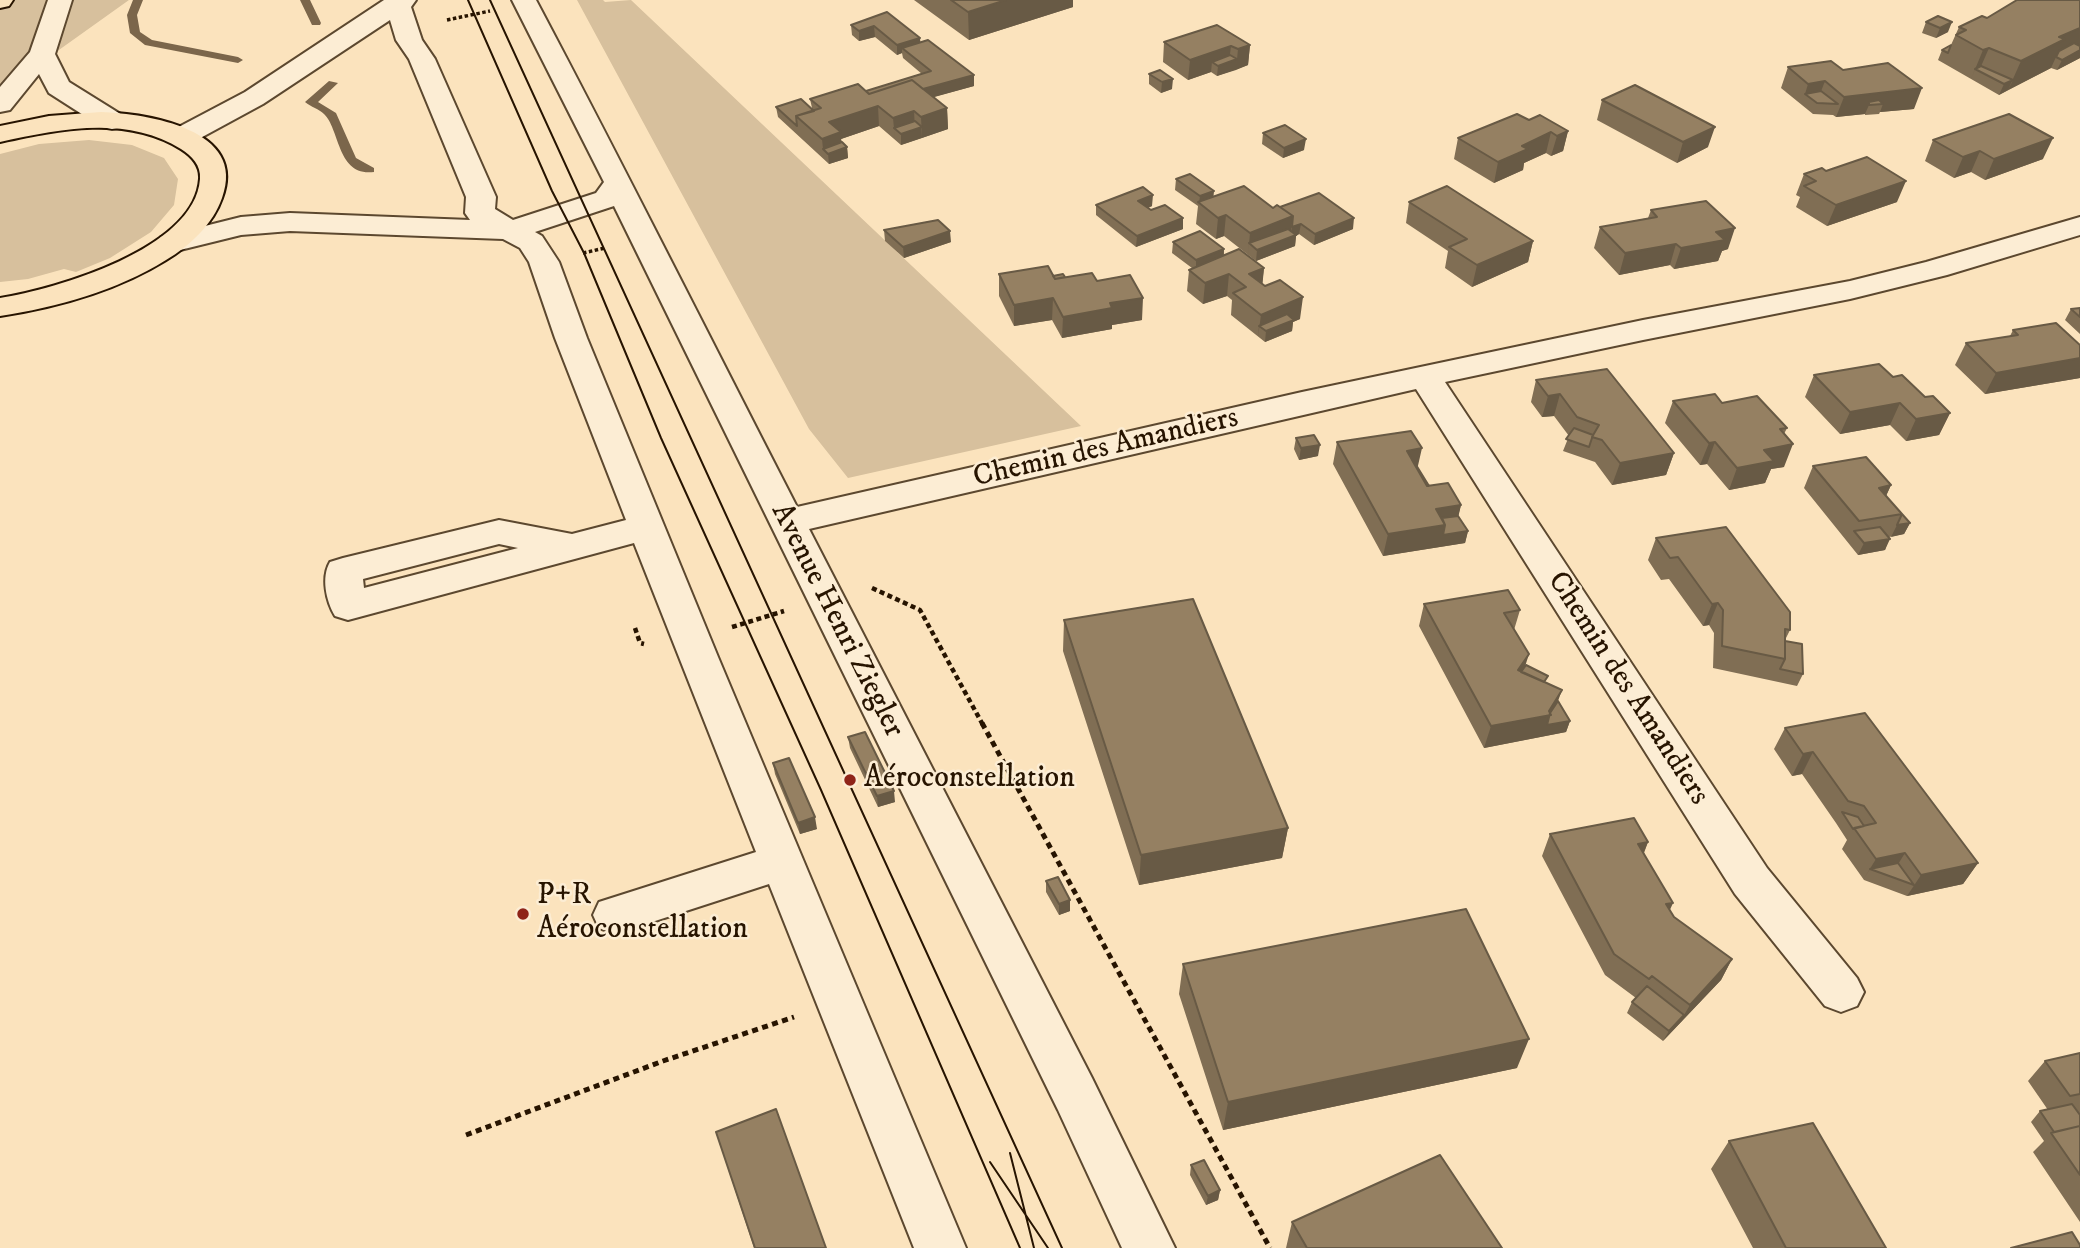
<!DOCTYPE html>
<html>
<head>
<meta charset="utf-8">
<style>
	body { margin:0 }
	canvas { display:block; background:#fbe3bd }
</style>
</head>
<body>
<canvas width="2080" height="1248"></canvas>
<script>
const ctx = document.querySelector('canvas').getContext('2d');
ctx.lineJoin = 'round';
function paint(path, color) { ctx.fillStyle = color; ctx.fill(path, 'evenodd'); }
function strokePath(path, color, width, dash) { ctx.strokeStyle = color; ctx.lineWidth = width; ctx.lineCap = dash ? 'butt' : 'round'; ctx.setLineDash(dash || []); ctx.stroke(path); }
function write(font, color, halo, rows, align = 'center') {
  ctx.font = font + ' "IM FELL DW Pica",serif'; ctx.lineWidth = 5; ctx.setLineDash([]); ctx.textBaseline = 'middle'; ctx.strokeStyle = halo; ctx.fillStyle = color; for (const [text, x, y, turn = 0] of rows) {
    ctx.save(); ctx.translate(x, y); ctx.rotate((+turn || 0) * Math.PI / 180); ctx.textAlign = isNaN(turn) ? turn : align; if (halo) ctx.strokeText(text, 0, 0); ctx.fillText(text, 0, 0); ctx.restore();
  }
}
const green = new Path2D(`
	M0 0H129L0 92Z
	M577 0H603L605 2 631 0 1081 426 848 478 809 429Z
	M89 140 132 145 164 158 178 179 174 205 151 232 110 258 76 272 64 269 28 279 0 282V154L39 144Z`);
const stream = new Path2D(`
	M133 0H143L137 15 140 32 152 40 238 57 243 60 238 63 145 45 130 33 127 15Z
	M300 0H310L321 23 320 25H312Z
	M329 81 338 83 318 102 336 113 356 158 374 168V172C337 177 340 129 324 114 319 109 311 107 305 102Z`);
const pathFar2 = new Path2D(`
	M447 20 490 11
	M583 253 605 248`);
const pathFar1 = new Path2D(`
	M872 588 920 610 983 725
	M732 627 784 611
	M635 628 640 643 644 644`);
const path = new Path2D(`
	M982 723 1270 1248
	M466 1135 663 1061 794 1017`);
const minor = new Path2D(`
	M48 0H72L55 54 69 82 122 115 126 121 122 127 112 129 102 127 49 93 39 74 10 110 0 112V87L30 52Z
	M384 0H416L411 7 422 40 435 59 496 197 495 209 513 220 596 193 604 182 512 0H536C625 168 710 338 797 507L1302 392 1643 320 1850 281 1926 262 2080 217V235L1947 275 1850 299 1643 340 1445 382 1767 868 1857 978 1864 992 1857 1006 1841 1012 1825 1006 1735 894 1416 389 809 529 1092 1078 1175 1248H1122L1058 1110 614 206 535 232 542 236 559 262 587 338 718 657 966 1248H914L769 884 615 934 599 928 593 915 599 902 756 852 634 543 348 620 335 616C326 601 321 577 330 562L343 558 499 520 572 534 626 520 555 338 529 262 520 248 503 239 290 231 241 235 172 252 161 249 157 243 161 237 241 217 290 213 470 220 465 213 466 197 409 59 396 40 390 20 263 104 193 142 183 144 173 142 169 136 173 130 245 92ZM499 544 518 548 364 588 363 579Z`);
const major = new Path2D(`
	M101 112C148 114 248 129 222 198 213 224 190 246 166 260 116 291 58 307 0 316V298C56 289 195 249 200 179 201 165 192 156 181 149 126 115 60 129 0 142V126L49 116Z`);
const highway = new Path2D(`
	M0 0H13L9 6 0 8Z`);
const tram = new Path2D(`
	M468 0 552 191 584 253 661 438 821 790 1020 1248
	M490 0C679 417 873 831 1062 1248
	M1010 1153 1034 1248
	M990 1162 1048 1248`);
const wall = new Path2D(`
	M914 0H1073V7L969 40Z
	M887 12 920 38V42L974 75V86L933 97 947 108 948 129 901 145 879 126 841 139 842 142 847 147 848 158 829 164 778 117 776 107 812 108 810 99 866 91 922 74 903 58 902 53 897 55 875 37 859 41 852 35 851 25Z
	M1926 22 1948 32 1936 38 1922 33Z
	M1959 27 2080 58 2057 70 2051 68 1999 95 1938 60 1942 50 1951 45Z
	M1164 42 1250 45 1248 65 1217 76 1211 72 1188 80 1163 62Z
	M1788 67 1843 70 1914 109 1880 112 1879 114 1865 115V114L1836 117 1833 115 1813 114 1781 88Z
	M1149 74 1172 89 1161 93 1149 84Z
	M1602 100 1708 147 1677 163 1597 120Z
	M1529 120 1568 131 1563 151 1551 156 1546 153 1524 163 1523 170 1494 183 1454 159 1458 138Z
	M1263 133 1304 150 1283 158 1262 144Z
	M1933 140 2043 159 1985 180 1971 172 1954 178 1925 161Z
	M1826 171 1897 202 1827 226 1796 207 1800 197 1796 195 1804 174Z
	M1176 179 1213 197 1273 208 1280 207 1353 229 1314 245 1299 234 1296 236 1295 246 1256 261 1224 236 1216 239 1196 224 1198 206 1175 190Z
	M1409 202 1533 241 1528 262 1472 287 1445 268 1448 251 1406 223Z
	M1096 205 1152 206 1148 208 1183 229 1136 247 1096 215Z
	M1651 210 1728 249 1722 251 1718 261 1674 269 1670 265 1619 275 1594 248 1600 227 1648 218Z
	M884 230 951 242 904 258 885 241Z
	M1173 242 1224 249V255L1264 268 1262 284 1300 319 1293 322 1292 331 1265 342 1231 315 1232 300 1227 296 1203 304 1187 291 1189 270 1192 268 1172 253Z
	M999 274 1053 276 1097 281 1142 320 1112 325V329L1062 338 1052 320 1014 326 999 296Z
	M2080 308V334L2065 320 2071 309Z
	M2013 330 2080 378 1985 394 1955 365 1966 343 2010 336Z
	M1814 375 1893 377 1950 413 1939 435 1906 441 1890 425 1840 434 1805 397Z
	M1536 380 1674 453 1666 475 1612 485 1595 462 1563 451 1569 436 1554 416 1542 417 1531 402Z
	M1673 401 1722 402 1787 428 1784 434V467L1771 469 1765 483 1729 490 1707 464 1700 465 1665 423Z
	M1296 438 1318 456 1299 460 1294 449Z
	M1337 442 1418 468 1429 486 1461 505 1458 516 1468 531 1465 543 1383 556 1333 464Z
	M1813 466 1891 485 1886 496 1910 523 1904 534 1889 537 1885 550 1858 555 1804 488Z
	M1656 538 1790 630 1785 640 1803 674 1797 686 1713 668 1714 633 1709 625 1703 626 1669 579 1661 580 1648 560Z
	M1424 604 1520 610 1514 630 1525 665 1546 683 1558 701 1570 721 1566 732 1484 748 1419 626Z
	M1064 620 1288 828 1282 858 1139 885 1063 651Z
	M1785 728 1978 863 1963 884 1907 896 1864 880 1842 849 1847 840 1836 823 1802 774 1792 776 1774 749Z
	M848 737 895 802 878 807 850 748Z
	M773 763 817 829 800 834 775 774Z
	M1550 834 1648 842 1644 853 1670 911 1674 917 1732 959 1721 980 1663 1041 1627 1013 1632 1002 1636 998 1605 975 1542 856Z
	M1046 881 1070 911 1059 915 1046 892Z
	M1183 964 1517 1068 1223 1130 1179 994Z
	M2080 1053V1222L2033 1152 2044 1141 2031 1122 2040 1111 2048 1110 2028 1081 2045 1061Z
	M716 1132 826 1248H754Z
	M1729 1141 1886 1248H1753L1711 1169Z
	M1191 1165 1220 1190 1218 1200 1206 1205 1190 1175Z
	M1292 1222 1502 1248H1286Z`);
const shadedWall = new Path2D(`
	M1006 0H1073V7L969 40 968 12Z
	M2080 10V58L2057 70 2062 60 2056 57 2051 68 2008 90 2021 61Z
	M1952 22 1948 32 1936 38 1940 28Z
	M874 26 875 37 859 41V31Z
	M920 38 921 48H902V53L897 55V45Z
	M1250 45 1248 65 1236 70 1238 49Z
	M1231 46 1229 62 1237 59 1236 70 1217 76 1218 66 1212 62 1211 72 1188 80 1190 60Z
	M1989 48 1979 71 1975 69 1971 79 1983 50Z
	M974 75V86L884 111 878 106 879 126 841 139 842 149 847 147 848 158 829 164 828 154 823 149 822 139 829 122 870 104Z
	M1173 79 1172 89 1161 93 1162 82Z
	M2013 80 2008 90 1999 95 2004 84Z
	M1825 81 1817 102 1805 94 1808 84Z
	M1922 88 1914 109 1880 112 1883 104 1869 105 1865 114 1836 117 1844 97Z
	M947 108 948 129 922 138 921 117Z
	M914 111 915 129 922 127V138L901 145V134L894 128 895 139 893 118Z
	M1715 127 1708 147 1677 163 1683 142Z
	M1568 131 1563 151 1551 156 1557 136Z
	M1551 132 1546 153 1524 163 1523 170 1494 183 1498 162 1522 146Z
	M2053 138 2043 159 1985 180 1994 159Z
	M1306 139 1304 150 1283 158 1284 148Z
	M1980 151 1971 172 1954 178 1963 157Z
	M1906 181 1897 202 1827 226 1836 205Z
	M1214 191 1213 202 1199 203 1200 196Z
	M1153 195 1152 206 1138 212V201Z
	M1226 215 1224 236 1216 239 1218 218Z
	M1293 216 1290 237 1292 227 1301 224 1299 234 1296 236 1295 246 1256 261 1257 250 1249 243 1248 255 1250 233Z
	M1183 218V229L1136 247 1137 236Z
	M1354 218 1353 229 1314 245 1315 234Z
	M1735 228 1728 249 1722 251 1718 261 1674 269 1681 248 1716 232Z
	M950 231 951 242 904 258 903 247Z
	M1533 241 1528 262 1472 287 1477 265Z
	M1676 244 1670 265 1619 275 1625 253Z
	M1224 249 1223 260 1196 271V260Z
	M1264 268 1262 289 1249 274Z
	M1229 274 1227 296 1203 304 1205 283Z
	M1303 297 1300 319 1293 322 1292 331 1265 342 1266 331 1259 326 1258 337 1261 315Z
	M1053 298 1052 320 1014 326V305Z
	M1143 298 1142 320 1112 325V329L1062 338 1063 317 1110 303Z
	M2080 358V378L1985 394 1996 373Z
	M1560 394 1554 416 1542 417 1548 396Z
	M1900 403 1890 425 1840 434 1850 412Z
	M1950 413 1939 435 1906 441 1916 419Z
	M1715 442 1707 464 1700 465 1709 443Z
	M1793 444 1784 467 1771 469 1765 483 1729 490 1737 468 1764 450Z
	M1320 445 1318 456 1299 460 1301 448Z
	M1422 448 1417 470 1407 451Z
	M1674 453 1666 475 1612 485 1620 463Z
	M1891 485 1881 507 1879 488Z
	M1461 505 1456 527 1468 531 1465 543 1383 556 1388 534 1436 509Z
	M1910 523 1904 534 1891 537 1897 525Z
	M1890 539 1885 550 1858 555 1864 543Z
	M1718 603 1709 625 1703 626 1712 604Z
	M1529 654 1522 676 1518 670Z
	M1562 690 1554 712 1570 721 1566 732 1484 748 1491 726 1549 711Z
	M1813 752 1802 774 1792 776 1803 754Z
	M894 791 895 802 878 807 877 796Z
	M815 817 817 829 800 834 798 823Z
	M1288 828 1282 858 1139 885 1141 855Z
	M1648 842 1639 864 1638 844Z
	M1905 853 1892 874 1870 869 1863 880 1876 859Z
	M1978 863 1963 884 1907 896 1921 875Z
	M1070 900V911L1059 915V904Z
	M1673 903 1665 921 1666 904Z
	M1732 959 1721 980 1663 1041 1669 1031 1684 1015 1690 1005Z
	M1529 1039 1517 1068 1223 1130 1228 1102Z
	M1220 1190 1218 1200 1206 1205 1208 1196Z`);
const building = new Path2D(`
	M951 0H1006L968 12Z
	M2017 0H2080V28L2059 37 2065 39 2021 61 1989 48 1983 50 1956 35 1966 30 1959 27 1982 16 1987 18Z
	M887 12 920 38 897 45 874 26 859 31 851 25Z
	M1938 16 1952 22 1940 28 1926 22Z
	M1217 25 1250 45 1238 49 1231 46 1190 60 1164 42Z
	M928 40 974 75 923 89 912 80 869 94 866 91 931 71 902 48Z
	M2074 43 2080 46V50L2062 60 2056 57 2059 51Z
	M1951 45 1948 53 1942 50Z
	M1230 55 1237 59 1218 66 1212 62Z
	M1831 61 1843 70 1888 63 1922 88 1844 97 1825 81 1808 84 1788 67Z
	M1981 66 2013 80 2004 84 1975 69Z
	M1160 70 1173 79 1162 82 1149 74Z
	M912 80 947 108 921 117 914 111 893 118 878 106 829 122 841 132 822 139 796 116 821 108 810 99 858 84 869 94Z
	M1635 85 1715 127 1683 142 1602 100Z
	M1821 91 1838 104 1817 103 1805 94Z
	M801 99 814 111 796 116 797 126 776 107Z
	M1879 100 1883 104 1869 105V102Z
	M1517 114 1529 120 1540 115 1568 131 1557 136 1551 132 1522 146 1528 149 1498 162 1458 138Z
	M2009 114 2053 138 1994 159 1980 151 1963 157 1933 140Z
	M915 121 922 127 901 134 894 128Z
	M1285 125 1306 139 1284 148 1263 133Z
	M842 142 847 147 828 154 823 149Z
	M1867 157 1906 181 1836 205 1804 186 1816 181 1804 174 1822 168 1826 171Z
	M1190 174 1214 191 1200 196 1176 179Z
	M1244 186 1273 208 1277 205 1293 216 1250 233 1226 215 1218 218 1198 202Z
	M1447 186 1533 241 1477 265 1449 247 1467 239 1409 202Z
	M1143 187 1153 195 1138 201 1151 210 1165 205 1183 218 1137 236 1096 205Z
	M1319 193 1354 218 1315 234 1301 224 1292 227 1293 216 1280 207Z
	M1706 201 1735 228 1716 232 1725 240 1681 248 1676 244 1625 253 1600 227 1657 217 1651 210Z
	M938 220 950 231 903 247 884 230Z
	M1288 229 1296 235 1257 250 1249 243Z
	M1200 231 1224 249 1196 260 1173 242Z
	M1239 249 1264 268 1249 274 1265 286 1280 280 1303 297 1261 315 1233 293 1246 287 1229 274 1205 283 1189 270Z
	M1048 266 1055 279 1092 273 1097 281 1130 275 1143 298 1110 303 1112 308 1063 317 1053 298 1014 305 999 274Z
	M1063 274 1065 277 1055 279 1053 276Z
	M2080 308V317L2071 309Z
	M1287 314 1294 320 1266 331 1259 326Z
	M2056 323 2080 345V358L1996 373 1966 343 2018 335 2013 330Z
	M1879 364 1893 377 1902 375 1925 397 1933 396 1950 413 1916 419 1900 403 1850 412 1814 375Z
	M1607 369 1674 453 1620 463 1602 440 1592 437 1599 425 1577 417 1560 394 1548 396 1536 380Z
	M1715 394 1722 403 1757 396 1787 428 1780 429 1793 444 1764 450 1774 461 1737 468 1715 442 1709 443 1673 401Z
	M1574 428 1593 435 1589 447 1566 439Z
	M1411 431 1422 448 1407 451 1427 486 1448 483 1461 505 1436 509 1445 525 1388 534 1337 442Z
	M1314 435 1320 445 1301 448 1296 438Z
	M1866 457 1891 485 1879 488 1902 514 1859 521 1813 466Z
	M1412 460H1413L1429 486H1427Z
	M1886 496 1910 523 1897 525 1902 514Z
	M1458 516 1468 531 1443 535 1445 525 1442 518Z
	M1726 527 1790 612V630L1785 629V659L1722 646 1723 610 1718 603 1712 604 1678 557 1670 558 1656 538Z
	M1880 527 1890 539 1864 543 1854 531Z
	M1508 590 1520 610 1504 613 1529 654 1518 670 1562 690 1549 711 1551 715 1491 726 1424 604Z
	M1193 599 1288 828 1141 855 1064 620Z
	M1785 641 1802 644 1803 674 1780 669 1785 659Z
	M1526 665 1548 676 1544 682 1521 672Z
	M1558 701 1570 721 1547 725 1550 713Z
	M1865 713 1978 863 1921 875 1905 853 1876 859 1854 828 1876 823 1864 806 1848 801 1813 752 1803 754 1785 728Z
	M865 732 894 791 877 796 848 737Z
	M789 758 815 817 798 823 773 763Z
	M1842 812 1858 817 1864 826 1853 829Z
	M1634 818 1648 842 1638 844 1673 903 1666 904 1674 917 1732 959 1690 1005 1652 976 1649 979 1614 954 1550 834Z
	M1898 863 1914 885 1870 869Z
	M1058 877 1070 900 1059 904 1046 881Z
	M1466 909 1529 1039 1228 1102 1183 964Z
	M1647 986 1684 1015 1669 1031 1632 1002Z
	M2080 1053V1094L2070 1096 2045 1061Z
	M2072 1104 2080 1115V1126L2054 1132 2040 1111Z
	M776 1109 826 1248H755L716 1132Z
	M1813 1123 1886 1248H1786L1729 1141Z
	M2080 1126V1175L2051 1133Z
	M1440 1155 1502 1248H1307L1292 1222Z
	M1204 1160 1220 1190 1208 1196 1191 1165Z
	M2072 1232 2080 1245V1248H2011Z`);
const markers = [
	[850,780,7,"#8f2418"],
	[523,914,7,"#8f2418"]
];
const streetNames = [
	["Chemin des Amandiers",1106,449,-13],
	["Avenue Henri Ziegler",836,621,63],
	["Chemin des Amandiers",1627,689,57]
];
const poiNames = [
	["Aéroconstellation",864,780],
	["P+R",537,897],
	["Aéroconstellation",537,931]
];
paint(green, '#d7c09d');
paint(stream, '#7b664b');
strokePath(minor, '#5c482f', 4);
strokePath(major, '#271400', 4);
strokePath(highway, '#271400', 4);
strokePath(pathFar2, '#271400', 3.5, [3.5, 2.5]);
strokePath(pathFar1, '#271400', 4.5, [5, 3.5]);
strokePath(path, '#271400', 5, [6, 4.5]);
paint(minor, '#fcedd4');
paint(major, '#fbe3bd');
paint(highway, '#fbe3bd');
strokePath(tram, '#271400', 2);
paint(wall, '#806e54');
paint(shadedWall, '#685a45');
paint(building, '#958062');
strokePath(building, '#685a45', 2);
for (const [x, y, r, color] of markers) { const dot = new Path2D(); dot.arc(x, y, r, 0, 2 * Math.PI); ctx.fillStyle = color; ctx.fill(dot); strokePath(dot, '#fcedd4', 2.5); }
write('30px', '#271400', '#fcedd4', streetNames);
write('30px', '#271400', '#fcedd4', poiNames, 'left');
</script>
</body>
</html>
